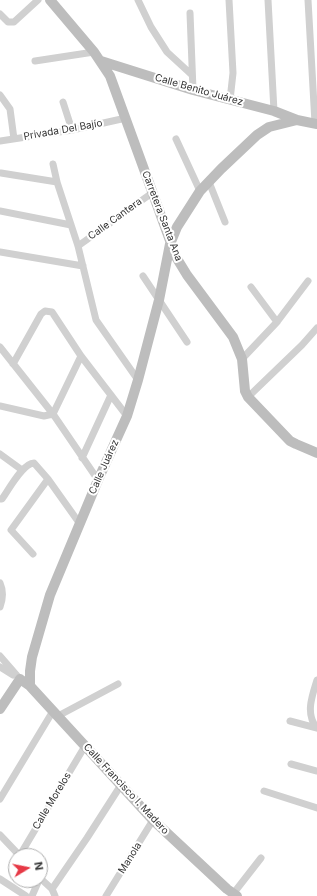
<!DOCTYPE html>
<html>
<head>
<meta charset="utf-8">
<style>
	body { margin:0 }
	#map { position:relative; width:317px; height:896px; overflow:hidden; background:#fff; font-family:Inter,sans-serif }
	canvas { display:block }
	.north { position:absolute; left:8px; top:848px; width:40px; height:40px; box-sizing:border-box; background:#fff; border:1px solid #adadad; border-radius:50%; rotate:80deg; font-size:11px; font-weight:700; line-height:16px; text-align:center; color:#333 }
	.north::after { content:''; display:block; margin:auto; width:14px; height:18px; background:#e63946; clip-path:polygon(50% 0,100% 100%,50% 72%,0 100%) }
</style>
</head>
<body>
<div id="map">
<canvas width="317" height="896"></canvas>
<div class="north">N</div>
</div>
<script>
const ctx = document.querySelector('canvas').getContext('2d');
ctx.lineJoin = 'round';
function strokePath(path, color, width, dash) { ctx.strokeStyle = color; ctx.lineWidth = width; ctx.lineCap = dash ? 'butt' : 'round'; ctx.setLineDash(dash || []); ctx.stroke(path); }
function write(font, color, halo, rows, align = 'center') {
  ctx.font = font + ' Inter,sans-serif'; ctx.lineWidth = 4; ctx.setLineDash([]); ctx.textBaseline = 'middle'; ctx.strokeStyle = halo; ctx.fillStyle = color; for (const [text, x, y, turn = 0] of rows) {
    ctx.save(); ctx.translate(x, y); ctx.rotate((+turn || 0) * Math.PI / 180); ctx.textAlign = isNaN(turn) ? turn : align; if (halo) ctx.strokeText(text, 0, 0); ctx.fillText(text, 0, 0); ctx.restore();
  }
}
const street = new Path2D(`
	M138 0 151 27 167 52 192 75
	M229 0 233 73 230 100
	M268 0 274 111
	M308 0 315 123
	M190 13 193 90
	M0 14 8 22H14L38 0
	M35 61 94 52
	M0 95 10 109 14 139
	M63 102 72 130
	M176 139 200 191
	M0 141 72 130 126 118
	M53 164 57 182 78 246 96 320 138 380
	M1 173 57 182
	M209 182 225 222
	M0 211 71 225
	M78 246 152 193
	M0 252 83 266
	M143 276 187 342
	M251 287 277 322
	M0 347 53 414 98 480
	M242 359 277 322 308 281
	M13 364 41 314 45 311 52 312 81 356 127 416
	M248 397 302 345 317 328
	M0 406 44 416 53 414 81 356
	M0 454 22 470
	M82 458 111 395
	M0 499H2C9 489 23 463 34 463L48 479 80 524
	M33 554 11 530 48 479
	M0 583C4 592 3 599 0 607
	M0 656 20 679
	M0 667 13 675
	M58 716 118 684
	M290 721 317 728
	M317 728C305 714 312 696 317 680
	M291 764 317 771
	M264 791 317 808
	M0 799 53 711
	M0 835 20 856
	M20 855 85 746
	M40 878 52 889
	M0 879 26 896
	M233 894 261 858
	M32 896 39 880
	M55 896 52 889 87 838 121 785
	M106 896 153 820`);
const secondary = new Path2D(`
	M50 0 94 52 110 76 176 257 187 275 233 337 242 359 245 391 248 397 290 441 296 444 317 453
	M101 61 193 90 274 111 297 120 317 124
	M30 686V671L32 657 50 595 98 480 127 416 138 380 159 300 170 244 177 227 200 191 221 169 257 135 269 127 297 120
	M0 709 20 679 30 686 153 820 227 889 237 896`);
const streetNames = [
	["Calle Benito Juárez",199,90,16],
	["Privada Del Bajío",63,130,-10],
	["Carretera Santa Ana",162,216,69],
	["Calle Cantera",115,219,-36],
	["Calle Juárez",104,467,-66],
	["Calle Francisco I. Madero",126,789,47],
	["Calle Morelos",52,801,-59],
	["Manola",130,858,-58]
];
strokePath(street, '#d0d0d0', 7);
strokePath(secondary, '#bdbdbd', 10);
write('10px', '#333', '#fff', streetNames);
</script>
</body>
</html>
